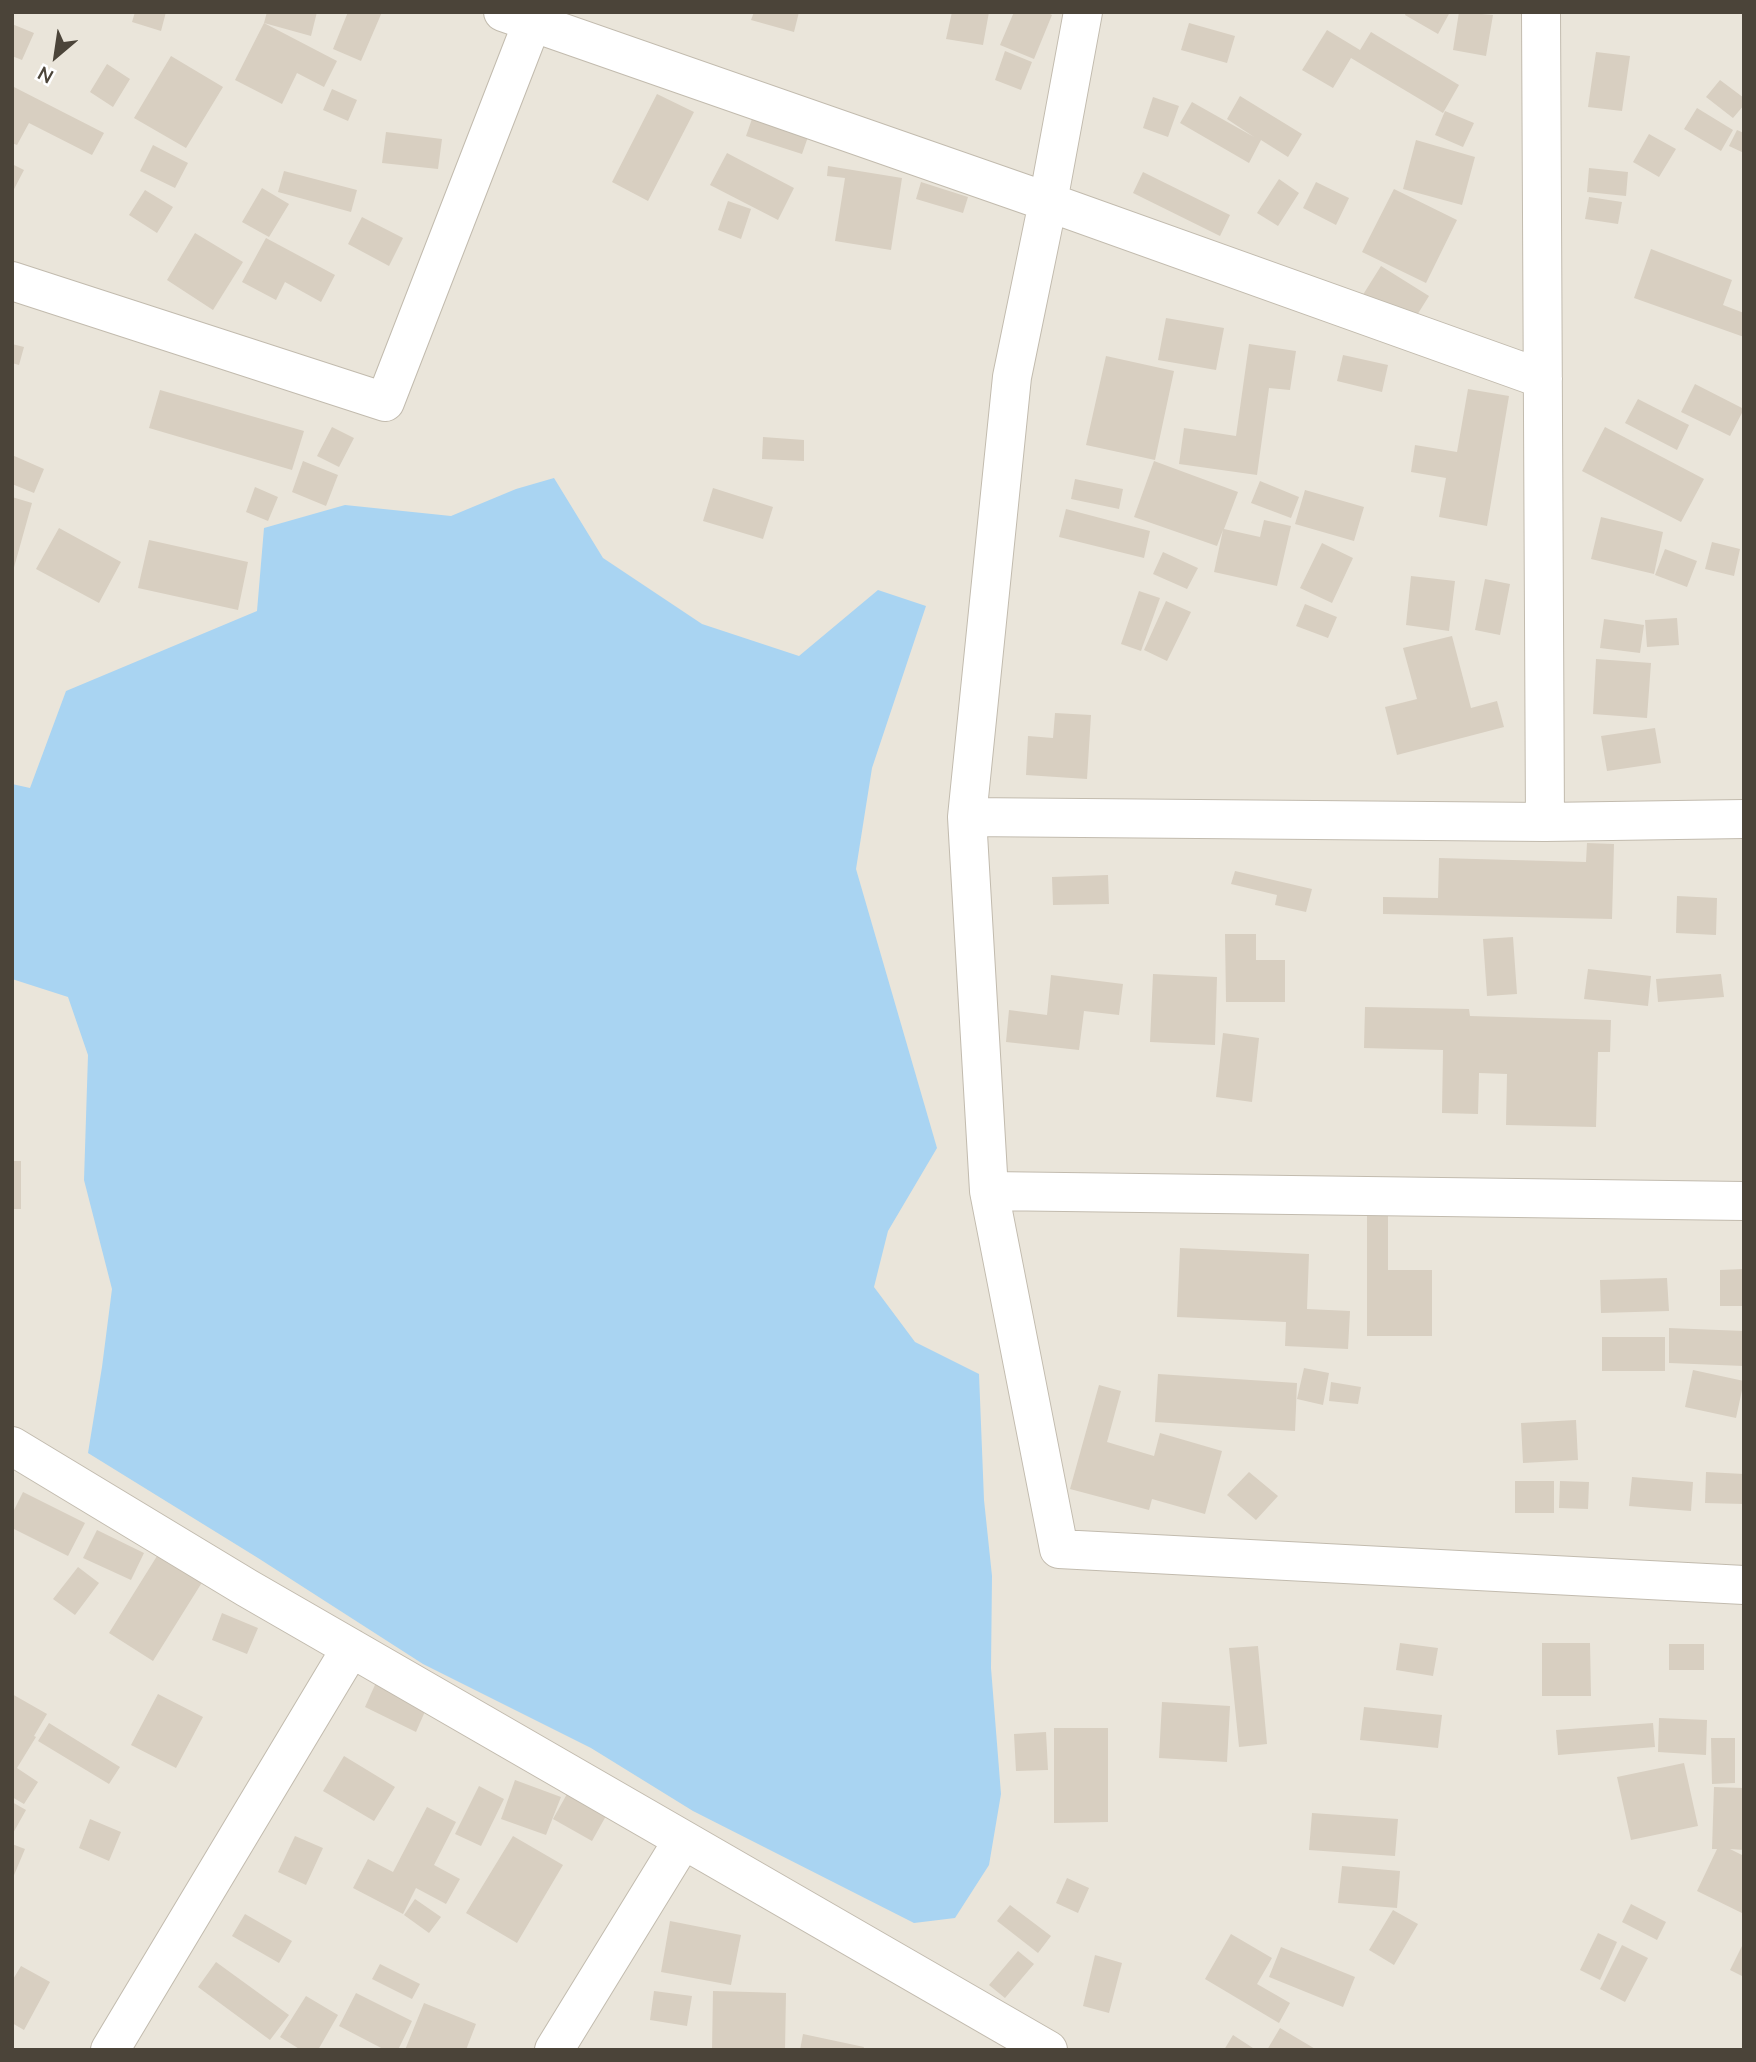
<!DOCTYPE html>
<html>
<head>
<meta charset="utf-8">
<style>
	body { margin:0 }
	#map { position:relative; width:1756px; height:2062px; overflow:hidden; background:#f6f3ec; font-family:"Nunito Sans",sans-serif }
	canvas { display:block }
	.frame { position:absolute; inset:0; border:14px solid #4b4439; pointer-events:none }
	.north { position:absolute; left:21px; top:21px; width:70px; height:70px; -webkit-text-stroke:5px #fff; paint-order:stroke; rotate:209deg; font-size:19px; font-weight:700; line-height:28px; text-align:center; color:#4b4439 }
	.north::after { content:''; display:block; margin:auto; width:24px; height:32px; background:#4b4439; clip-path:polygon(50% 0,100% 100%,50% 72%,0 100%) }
</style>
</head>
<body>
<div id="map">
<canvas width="1756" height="2062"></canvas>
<div class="frame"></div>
<div class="north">N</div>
</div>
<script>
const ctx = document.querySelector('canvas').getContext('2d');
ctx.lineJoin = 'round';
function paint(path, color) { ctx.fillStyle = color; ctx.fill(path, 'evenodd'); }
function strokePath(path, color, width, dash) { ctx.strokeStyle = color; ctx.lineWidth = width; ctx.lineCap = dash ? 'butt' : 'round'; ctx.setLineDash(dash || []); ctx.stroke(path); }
const residential = new Path2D(`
	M12 12H1744V2050H12Z`);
const water = new Path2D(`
	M554 478 603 558 702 624 799 656 878 590 926 606 872 768 856 869 937 1148 888 1231 874 1287 915 1342 979 1374 984 1500 992 1576 991 1668 1001 1794 989 1865 955 1918 914 1923 693 1811 591 1748 423 1664 258 1558 88 1453 102 1367 112 1289 84 1180 88 1055 68 997 12 979V784L30 788 66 691 257 611 264 528 345 505 451 516 516 489Z`);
const building = new Path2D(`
	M135 12H166L161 31 132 22Z
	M267 12H317L311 36 264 23Z
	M348 12H382L361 61 333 49Z
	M754 12H799L794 32 751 20Z
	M952 12H989L983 45 946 39Z
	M1014 12H1046L1052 15 1034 59 1000 45Z
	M1406 12H1450L1438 34 1405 15Z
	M1459 12 1493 15 1486 56 1453 50Z
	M264 23 337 61 324 87 297 73 282 104 235 80Z
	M1189 23 1235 36 1227 63 1181 50Z
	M12 24 34 33 22 60 12 56Z
	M1327 30 1360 50 1371 32 1459 85 1443 113 1351 58 1333 88 1302 70Z
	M1005 51 1032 62 1021 90 995 80Z
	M1596 52 1630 56 1622 111 1588 107Z
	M171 56 223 87 186 148 134 118Z
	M107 64 130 79 113 107 90 92Z
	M1720 80 1744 98V105L1733 118 1706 97Z
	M12 86 104 133 92 155 29 123 17 145 12 143Z
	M332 89 357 100 348 121 323 110Z
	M657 94 694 112 648 201 612 182Z
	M1240 96 1302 134 1288 157 1261 140 1249 163 1180 123 1192 102 1254 137 1227 119Z
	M1153 97 1179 106 1168 137 1143 128Z
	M1697 108 1733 130 1721 151 1684 129Z
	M1445 111 1474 123 1463 147 1435 135Z
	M753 116 809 134 802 154 746 136Z
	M1737 130 1744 133V153L1729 146Z
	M386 132 442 139 438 169 382 163Z
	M1649 134 1676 149 1659 177 1633 162Z
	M1416 140 1475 157 1462 205 1403 189Z
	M153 145 188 163 175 188 140 171Z
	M727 153 794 188 778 220 710 185Z
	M12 164 24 170 12 193Z
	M828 166 902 178 891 250 835 241 845 178 827 176Z
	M1589 168 1628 172 1626 196 1587 192Z
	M284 171 357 190 351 212 278 192Z
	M1143 172 1230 215 1220 236 1133 193Z
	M1279 179 1299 193 1278 226 1257 213Z
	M921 182 968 197 963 213 916 199Z
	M1316 182 1349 198 1336 225 1303 208Z
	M262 188 289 204 269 237 242 222Z
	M1394 189 1457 220 1426 283 1362 252Z
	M145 190 173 207 157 233 129 215Z
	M1589 197 1622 202 1618 224 1585 219Z
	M728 201 751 209 741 239 718 230Z
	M362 217 403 238 389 266 348 244Z
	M195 233 243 262 213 310 167 280Z
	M266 238 335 275 321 302 285 282 276 300 242 282Z
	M1651 249 1732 280 1723 305 1744 313V337L1634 298Z
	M1381 266 1429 296 1397 347 1349 317Z
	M1166 318 1224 328 1216 370 1158 360Z
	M12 344 24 347 19 365 12 363Z
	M1249 344 1296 351 1290 390 1269 388 1257 475 1179 464 1184 428 1236 436Z
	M1343 355 1388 365 1382 392 1337 381Z
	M1106 356 1174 371 1155 460 1086 445Z
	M1695 384 1744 409 1730 436 1681 412Z
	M1468 389 1509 396 1487 526 1439 517 1446 478 1411 472 1415 445 1457 452Z
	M160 390 304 431 292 470 149 428Z
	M1638 399 1689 425 1677 450 1625 423Z
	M332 427 354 438 339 467 317 456Z
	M1605 427 1704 479 1681 522 1582 471Z
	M763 437 804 440V461L762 459Z
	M12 455 44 469 34 493 12 484Z
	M303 461 338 475 326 506 292 492Z
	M1154 461 1238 492 1224 529 1260 537 1264 520 1291 526 1277 586 1214 572 1223 530 1217 546 1134 517Z
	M1075 479 1123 489 1119 509 1071 499Z
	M1260 481 1299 497 1291 518 1251 503Z
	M255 487 278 497 268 521 246 512Z
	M713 488 773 507 763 539 703 521Z
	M1305 490 1364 507 1354 541 1295 524Z
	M12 497 32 503 13 571H12Z
	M1066 509 1150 531 1144 558 1059 537Z
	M1601 517 1663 532 1654 574 1591 559Z
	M59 528 121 562 99 603 36 569Z
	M149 540 248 562 238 610 138 588Z
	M1712 542 1740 549 1734 576 1705 569Z
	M1322 543 1353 558 1332 603 1300 588Z
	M1665 549 1697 561 1687 587 1655 575Z
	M1163 552 1198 568 1187 589 1153 574Z
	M1411 576 1455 581 1449 631 1406 625Z
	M1485 579 1510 584 1500 635 1475 630Z
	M1139 591 1160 598 1141 651 1121 644Z
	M1166 601 1191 612 1167 661 1144 650Z
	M1305 604 1337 617 1328 638 1296 626Z
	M1677 618 1679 645 1647 647 1645 620Z
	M1604 619 1644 625 1640 653 1600 648Z
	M1452 636 1471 708 1497 701 1504 727 1397 755 1385 707 1417 699 1403 648Z
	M1596 659 1651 663 1647 718 1593 714Z
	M1055 713 1091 715 1087 779 1026 775 1028 736 1053 738Z
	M1655 728 1661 763 1607 771 1601 736Z
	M1587 843 1614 844 1612 919 1383 914V897L1438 898 1439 858 1586 862Z
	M1235 871 1312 889 1306 912 1275 905 1277 895 1231 884Z
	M1108 875 1109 904 1053 905 1052 877Z
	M1677 896 1717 898 1716 935 1676 933Z
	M1225 934H1256V960H1285V1002H1226Z
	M1513 937 1517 994 1487 996 1483 939Z
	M1588 969 1651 976 1648 1006 1584 999Z
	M1153 974 1217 977 1215 1045 1150 1042Z
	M1721 974 1724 997 1658 1002 1656 979Z
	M1051 975 1123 984 1119 1015 1084 1011 1079 1050 1006 1042 1009 1010 1047 1015Z
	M1365 1007 1469 1009 1470 1016 1611 1020 1610 1052H1598L1596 1127 1506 1125 1507 1074 1479 1073 1478 1114 1442 1113 1443 1050 1364 1048Z
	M1223 1033 1259 1038 1252 1102 1216 1097Z
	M12 1161H21V1209H12Z
	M1367 1209H1388V1270H1432V1336H1367Z
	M1180 1248 1309 1254 1307 1309 1350 1311 1348 1349 1285 1346 1286 1322 1177 1317Z
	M1744 1269V1306H1720V1270Z
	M1667 1278 1669 1311 1601 1313 1600 1280Z
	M1669 1328 1744 1331V1366L1669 1363Z
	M1602 1337H1665V1371H1602Z
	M1304 1368 1329 1373 1323 1405 1297 1399Z
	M1693 1370 1744 1381 1736 1418 1685 1407Z
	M1158 1374 1297 1383 1295 1431 1155 1422Z
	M1331 1382 1361 1387 1358 1404 1329 1401Z
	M1099 1385 1121 1391 1107 1442 1154 1456 1160 1433 1222 1451 1205 1514 1152 1499 1149 1510 1070 1489Z
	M1576 1420 1578 1460 1523 1463 1521 1423Z
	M1249 1472 1278 1496 1256 1520 1227 1495Z
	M1706 1472 1744 1474V1504L1705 1503Z
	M1632 1477 1693 1482 1691 1511 1629 1506Z
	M1515 1481H1554V1513H1515Z
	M1560 1481 1589 1482 1588 1509 1559 1508Z
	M23 1492 85 1523 68 1556 12 1528V1514Z
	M97 1530 144 1553 131 1580 83 1558Z
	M167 1540 211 1568 153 1661 109 1633Z
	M78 1567 99 1583 75 1615 53 1599Z
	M222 1613 258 1628 247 1654 212 1640Z
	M1400 1643 1438 1648 1433 1676 1396 1670Z
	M1542 1643H1590L1591 1696H1542Z
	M1669 1644H1704V1670H1669Z
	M1258 1646 1267 1744 1239 1747 1229 1648Z
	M379 1676 430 1700 416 1732 365 1707Z
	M12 1694 47 1714 34 1736 36 1737 17 1768 38 1782 24 1804 12 1797Z
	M158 1694 203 1717 176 1768 131 1745Z
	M1162 1702 1230 1706 1227 1762 1159 1758Z
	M1364 1707 1442 1715 1438 1748 1360 1740Z
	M1659 1718 1707 1720 1706 1755 1658 1752Z
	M49 1723 120 1767 109 1784 38 1741Z
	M1653 1723 1655 1747 1558 1755 1556 1730Z
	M1054 1728H1108V1822L1054 1823Z
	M1046 1732 1048 1770 1016 1771 1014 1734Z
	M1711 1738H1735V1783L1712 1784Z
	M344 1756 395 1787 374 1821 323 1791Z
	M1684 1763 1698 1826 1631 1840 1617 1777Z
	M515 1780 561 1797 546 1835 501 1819Z
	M572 1785 611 1807 592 1841 553 1819Z
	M479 1786 504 1799 481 1846 455 1834Z
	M1714 1787 1744 1788V1850L1730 1849 1744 1856V1914L1697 1891 1717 1849H1712Z
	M12 1802 26 1810 12 1835Z
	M427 1807 456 1822 434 1865 460 1879 446 1904 416 1888 403 1914 353 1888 368 1859 393 1872Z
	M1312 1813 1398 1819 1395 1856 1309 1850Z
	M90 1819 121 1832 109 1861 79 1848Z
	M295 1836 323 1848 306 1885 278 1872Z
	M513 1836 563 1865 517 1943 466 1913Z
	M12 1844 25 1849 12 1880Z
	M1342 1866 1400 1871 1397 1908 1338 1903Z
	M1067 1878 1089 1888 1078 1913 1056 1903Z
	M415 1899 441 1917 429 1933 404 1915Z
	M1631 1904 1666 1922 1657 1940 1622 1922Z
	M1010 1905 1051 1936 1038 1953 997 1921Z
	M1393 1910 1418 1924 1394 1965 1369 1950Z
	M245 1914 292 1941 279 1963 232 1936Z
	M670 1921 741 1935 731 1985 661 1972Z
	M1598 1933 1617 1942 1600 1980 1580 1970Z
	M1231 1934 1272 1958 1257 1984 1290 2003 1279 2023 1205 1979Z
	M1744 1942V1977L1730 1970Z
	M1622 1945 1648 1958 1625 2002 1600 1989Z
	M1281 1947 1355 1977 1343 2007 1269 1977Z
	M1018 1951 1034 1964 1005 1998 989 1985Z
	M1095 1955 1122 1963 1109 2013 1083 2006Z
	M216 1962 289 2015 270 2040 198 1987Z
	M380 1964 420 1984 412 1999 372 1979Z
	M21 1966 50 1982 24 2030 12 2023V1981Z
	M654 1991 692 1996 687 2026 650 2020Z
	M713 1991 786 1993 785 2050H712Z
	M356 1993 412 2021 398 2050H385L339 2026Z
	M306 1996 338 2015 318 2050H301L280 2037Z
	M424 2003 476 2024 466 2050H405Z
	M1280 2028 1317 2050H1267Z
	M803 2034 864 2047 863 2050H800Z
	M1233 2035 1256 2050H1224Z`);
const street = new Path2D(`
	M503 12 1048 202 1543 379
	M1083 12 1048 202 1012 377 967 817 989 1191 1059 1549 1744 1585
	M1541 12 1545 822
	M12 281 385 402 532 23
	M967 817 1545 822 1744 819
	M989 1191 1744 1201
	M12 1446 247 1588 1048 2050
	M110 2050 351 1648
	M554 2050 683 1840`);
paint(residential, '#eae5da');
paint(water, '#a9d4f2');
paint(building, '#d8cfc1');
strokePath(street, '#c2bbae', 40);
strokePath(street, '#fff', 38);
</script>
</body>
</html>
